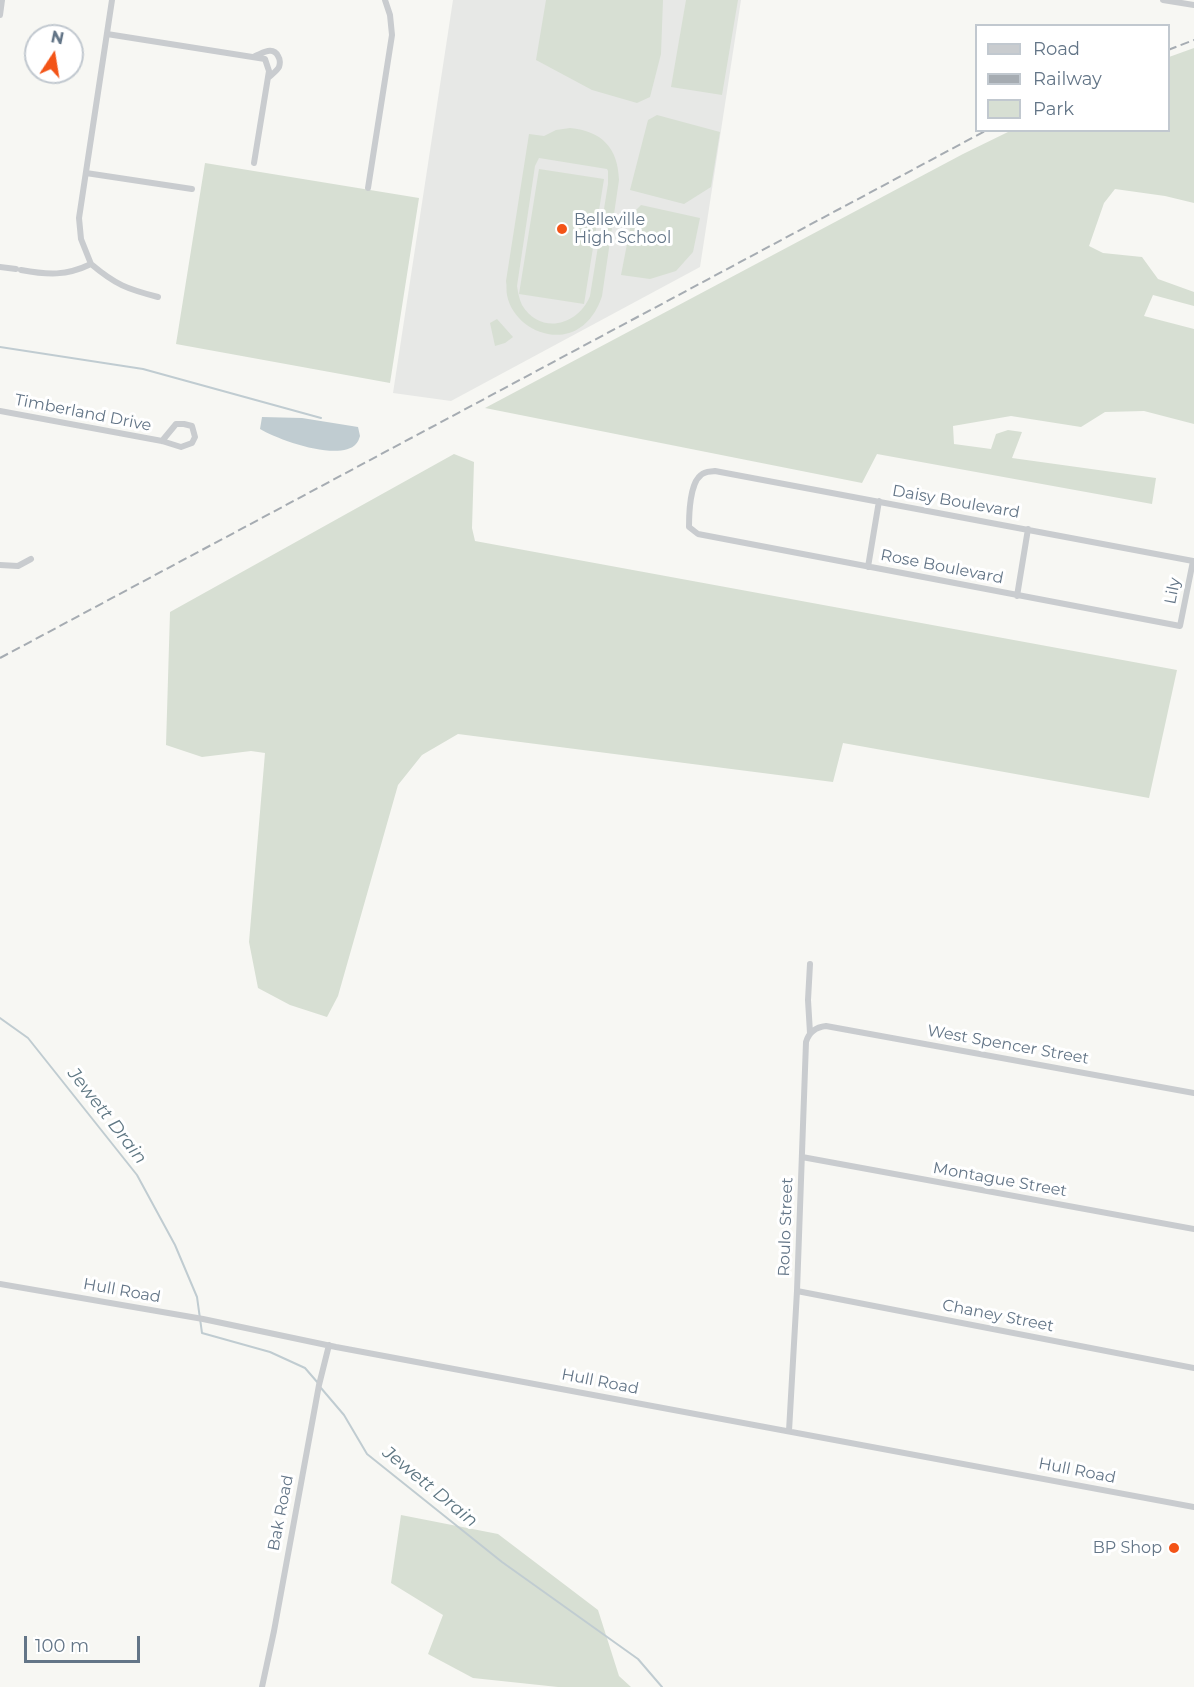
<!DOCTYPE html>
<html>
<head>
<meta charset="utf-8">
<style>
	body { margin:0 }
	#map { position:relative; width:1194px; height:1687px; overflow:hidden; background:#f7f7f3; font-family:Montserrat,sans-serif }
	canvas { display:block }
	.legend { position:absolute; left:975px; top:24px; width:195px; height:108px; box-sizing:border-box; background:#fff; border:2px solid #c1c8cf; margin:0; padding:8px 10px; list-style:none; font-size:18px; color:#637587 }
	.legend li { display:flex; align-items:center; gap:12px; height:30px }
	.legend b { width:30px; border:2px solid #c1c8cf }
	.north { position:absolute; left:24px; top:24px; width:60px; height:60px; box-sizing:border-box; background:#fff; border:2px solid #c1c8cf; border-radius:50%; rotate:12deg; font-size:16px; font-weight:700; line-height:24px; text-align:center; color:#637587 }
	.north::after { content:''; display:block; margin:auto; width:21px; height:27px; background:#f35417; clip-path:polygon(50% 0,100% 100%,50% 72%,0 100%) }
	.scale { position:absolute; left:24px; top:1636px; width:116px; height:27px; box-sizing:border-box; border:3px solid #637587; border-top:0; padding-left:8px; font-size:18px; line-height:21px; white-space:nowrap; color:#637587; -webkit-text-stroke:4px #fff; paint-order:stroke }
</style>
</head>
<body>
<div id="map">
<canvas width="1194" height="1687"></canvas>
<ul class="legend">
<li><b style="height:8px;background:#c9cccf"></b>Road</li>
<li><b style="height:8px;background:#a6acb2"></b>Railway</li>
<li><b style="height:16px;background:#d7dfd3"></b>Park</li>
</ul>
<div class="north">N</div>
<div class="scale">100 m</div>
</div>
<script>
const ctx = document.querySelector('canvas').getContext('2d');
ctx.lineJoin = 'round';
function paint(path, color) { ctx.fillStyle = color; ctx.fill(path, 'evenodd'); }
function strokePath(path, color, width, dash) { ctx.strokeStyle = color; ctx.lineWidth = width; ctx.lineCap = dash ? 'butt' : 'round'; ctx.setLineDash(dash || []); ctx.stroke(path); }
function write(font, color, halo, rows, align = 'center') {
  ctx.font = font + ' Montserrat,sans-serif'; ctx.lineWidth = 6; ctx.setLineDash([]); ctx.textBaseline = 'middle'; ctx.strokeStyle = halo; ctx.fillStyle = color; for (const [text, x, y, turn = 0] of rows) {
    ctx.save(); ctx.translate(x, y); ctx.rotate((+turn || 0) * Math.PI / 180); ctx.textAlign = isNaN(turn) ? turn : align; if (halo) ctx.strokeText(text, 0, 0); ctx.fillText(text, 0, 0); ctx.restore();
  }
}
const built = new Path2D(`
	M453 0H741L700 267 451 401 393 393Z`);
const green = new Path2D(`
	M546 0H663L661 54 650 97 637 103 592 90 536 60Z
	M686 0H738L722 95 671 87Z
	M1194 48V203L1165 196 1115 189 1104 203 1089 246 1103 253 1142 257 1158 279 1194 292V306L1153 295 1144 316 1194 329V424L1144 411 1105 412 1081 427 1011 416 953 426 954 444 991 449 996 434 1008 430 1022 432 1012 458 1156 478 1152 504 877 454 862 483 485 408 963 154 1010 131 1168 130 1169 57Z
	M657 115 720 132 711 187 684 204 630 190 648 120Z
	M570 128C602 131 618 148 619 180L602 296C597 312 586 328 569 333 543 341 512 322 507 295 506 291 507 286 506 281L529 134 544 136 556 130ZM539 158 607 169 608 171V184L590 296C578 326 540 335 522 305 519 299 518 292 517 286L535 166Z
	M205 163 419 198 390 383 176 344Z
	M539 169 604 179 584 304 519 294Z
	M641 205 700 218 693 252 676 271 650 279 621 275 633 213Z
	M497 319 513 337 505 343 495 346 490 323Z
	M454 454 474 462 472 528 475 541 1177 670 1149 798 843 743 833 782 458 734 422 755 398 785 338 996 327 1017 290 1005 258 988 249 942 265 753 251 751 202 757 166 745 170 612Z
	M401 1515 498 1534 598 1610 619 1676 631 1687H558L473 1678 428 1654 443 1615 391 1583Z`);
const water = new Path2D(`
	M262 417 302 418 358 427 360 436C359 439 358 442 356 444 340 462 278 440 260 429Z`);
const stream = new Path2D(`
	M0 347 143 369 321 418
	M0 1018 28 1038 137 1175 175 1245 197 1297 202 1333 270 1352 305 1368 318 1383
	M321 1388 344 1415 367 1454 502 1562 638 1659 662 1687`);
const minor = new Path2D(`
	M1163 0 1194 5
	M0 15 2 0
	M107 34 265 59 269 71 254 163
	M255 56C263 53 273 46 278 56 280 59 280 64 279 67 277 71 271 75 268 78
	M86 173 192 189
	M368 188 392 35 390 15 385 0
	M91 264 81 239 79 218 112 0
	M0 267 16 269
	M21 270C48 275 66 276 91 264 116 285 127 289 158 297
	M0 411 162 441 181 447 192 443 195 437 192 426 184 424H176L162 441
	M1193 561 1180 626 698 534 689 527C689 514 690 483 701 475 705 471 710 472 715 471L1193 561H1194
	M0 565 18 566 31 559
	M868 567 879 501
	M1017 596 1028 529
	M810 964 808 1000 810 1033
	M802 1157 1194 1229
	M0 1284 203 1319 336 1347 1194 1507
	M797 1291 1194 1368
	M789 1431 797 1291 806 1042C809 1032 816 1027 826 1026L1194 1093
	M262 1687 274 1631 319 1385 329 1345`);
const rail = new Path2D(`
	M1168 50 1194 40
	M0 658 987 130`);
const markers = [
	[562,229,6,"#f35417"],
	[1174,1548,6,"#f35417"]
];
const poiNames = [
	["Belleville",574,220],
	["High School",574,238],
	["BP Shop",1162,1548,"right"]
];
const streetNames = [
	["Timberland Drive",83,413,11],
	["Daisy Boulevard",956,502,10],
	["Rose Boulevard",942,567,11],
	["Lily",1173,591,-79],
	["West Spencer Street",1008,1045,10],
	["Montague Street",1000,1180,10],
	["Roulo Street",786,1227,-88],
	["Hull Road",122,1291,10],
	["Chaney Street",998,1316,11],
	["Hull Road",600,1382,11],
	["Hull Road",1077,1471,11],
	["Bak Road",281,1513,-79]
];
const waterNames = [
	["Jewett Drain",107,1116,52],
	["Jewett Drain",430,1487,39]
];
paint(built, '#e7e8e6');
paint(green, '#d7dfd3');
paint(water, '#c0ccd1');
strokePath(stream, '#c0ccd1', 2);
strokePath(minor, '#c9cccf', 6);
strokePath(rail, '#a6acb2', 2, [9, 4.5]);
for (const [x, y, r, color] of markers) { const dot = new Path2D(); dot.arc(x, y, r, 0, 2 * Math.PI); ctx.fillStyle = color; ctx.fill(dot); strokePath(dot, '#fff', 2); }
write('16px', '#637587', '#fff', poiNames, 'left');
write('16px', '#637587', '#fff', streetNames);
write('italic 18px', '#5f7783', '#fff', waterNames);
</script>
</body>
</html>
